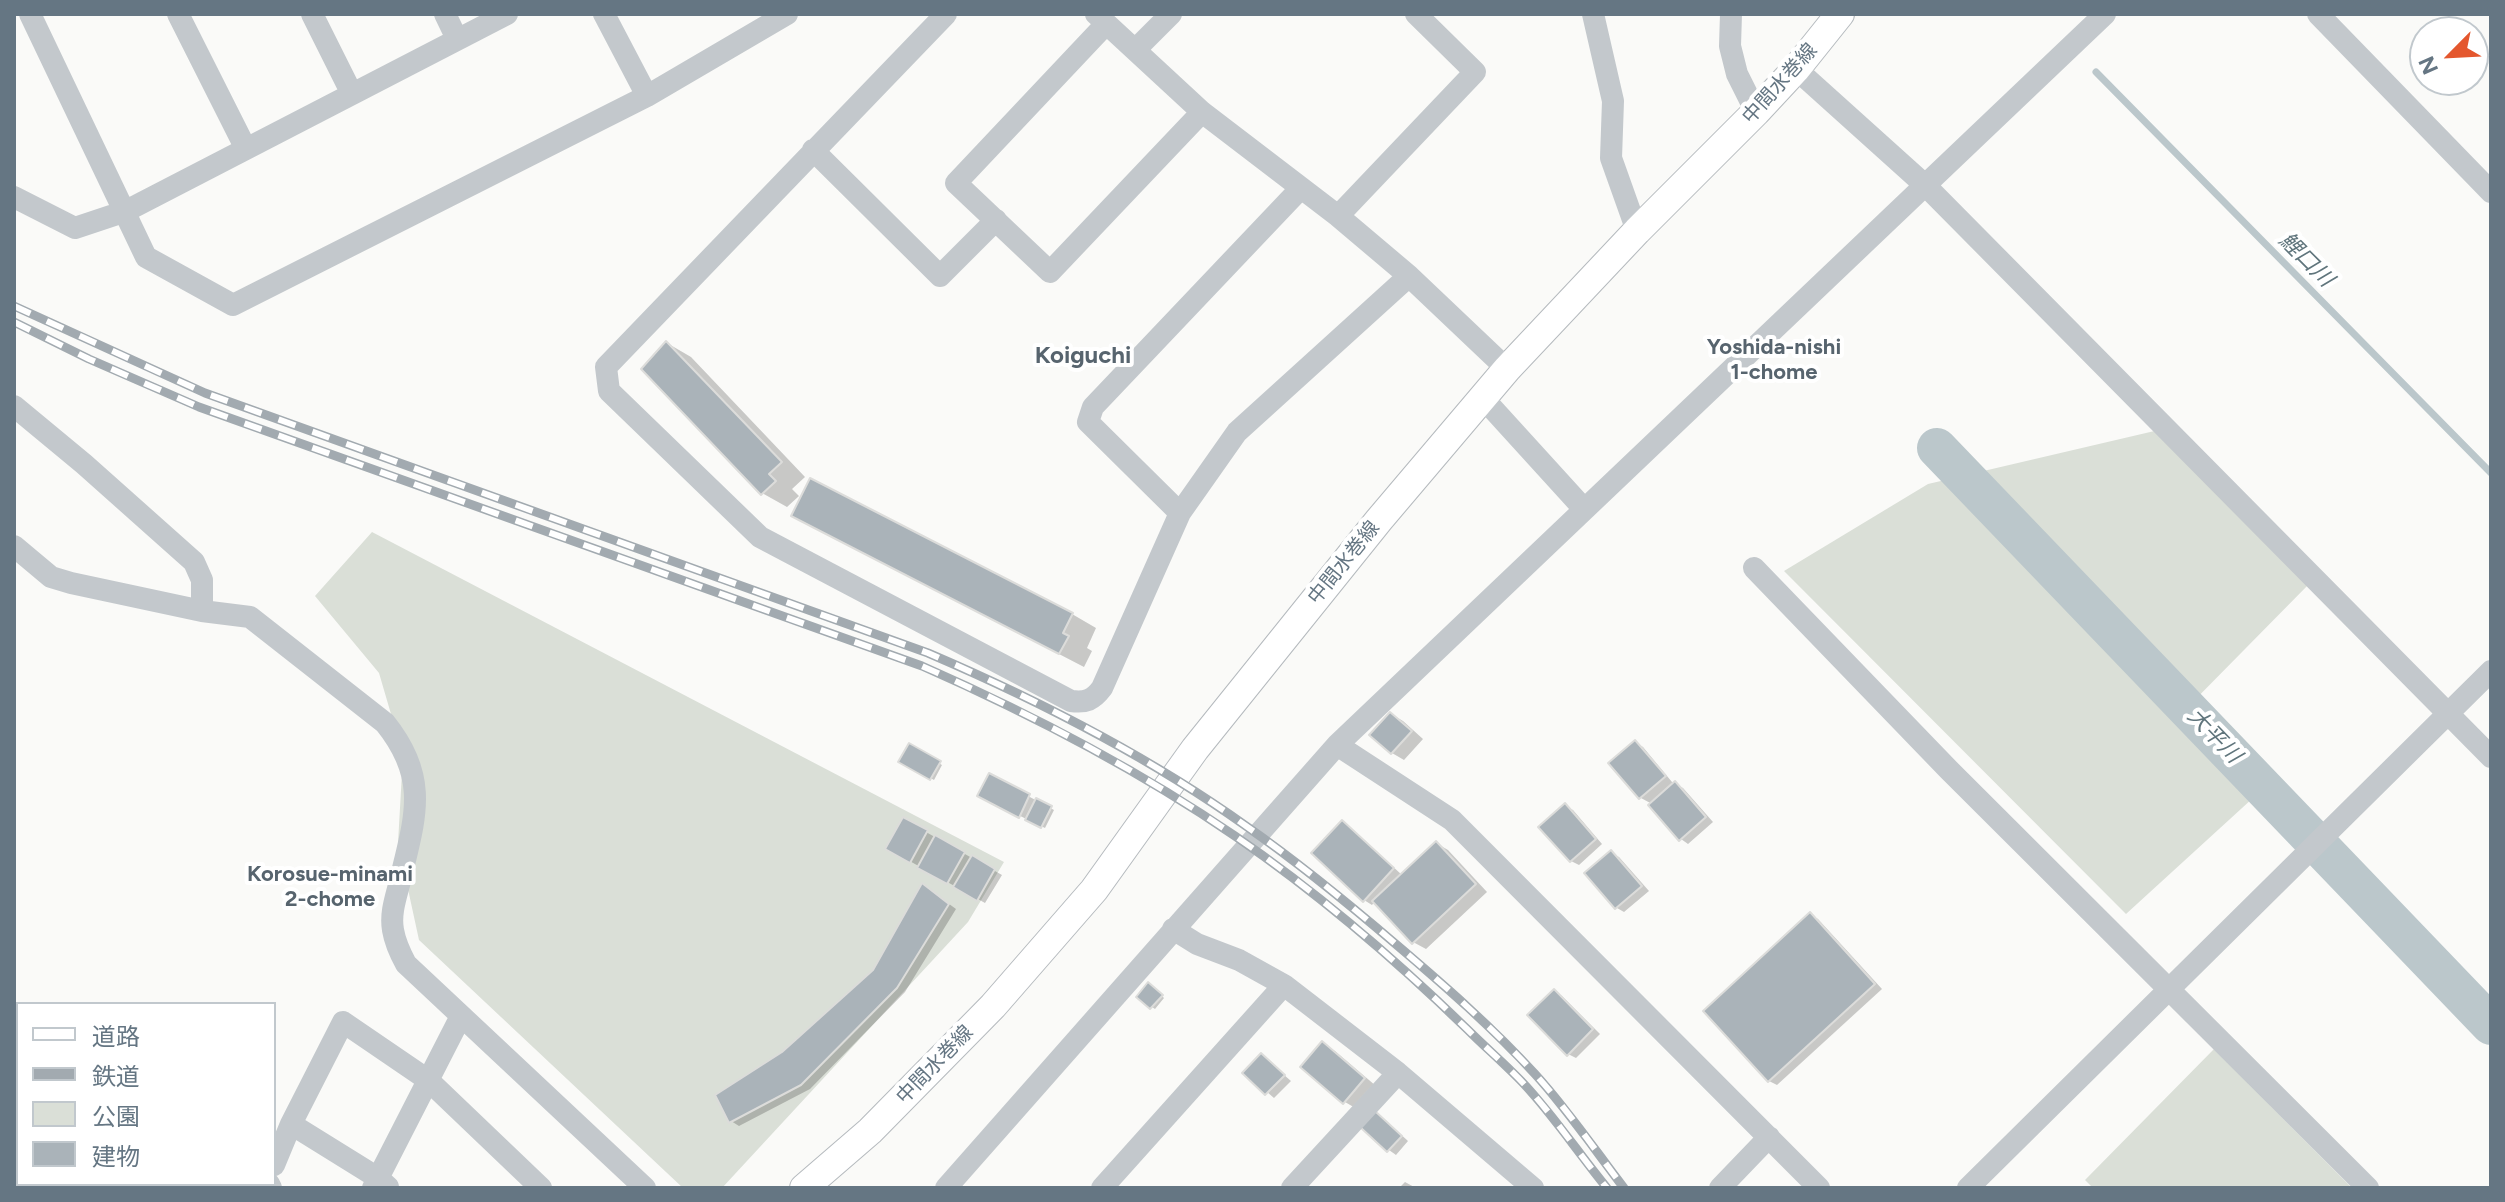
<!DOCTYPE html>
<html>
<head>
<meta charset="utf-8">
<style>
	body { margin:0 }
	#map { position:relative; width:2505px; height:1202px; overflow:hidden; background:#fafaf8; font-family:Figtree,"Noto Sans JP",sans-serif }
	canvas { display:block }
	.frame { position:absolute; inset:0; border:16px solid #657683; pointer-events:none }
	.legend { position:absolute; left:16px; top:1002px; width:260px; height:184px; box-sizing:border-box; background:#fff; border:2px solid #c1c8cd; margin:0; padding:10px 14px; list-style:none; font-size:24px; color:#657683 }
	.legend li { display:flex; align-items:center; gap:16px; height:40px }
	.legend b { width:40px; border:2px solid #c1c8cd }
	.north { position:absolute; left:2409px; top:16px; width:80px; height:80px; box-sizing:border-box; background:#fff; border:2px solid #c1c8cd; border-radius:50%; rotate:246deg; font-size:22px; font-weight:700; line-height:32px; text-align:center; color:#657683 }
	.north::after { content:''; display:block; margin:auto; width:28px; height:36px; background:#e4572e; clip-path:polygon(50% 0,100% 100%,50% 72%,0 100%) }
</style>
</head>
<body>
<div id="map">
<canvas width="2505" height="1202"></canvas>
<div class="frame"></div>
<ul class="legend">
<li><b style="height:10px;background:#fff"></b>道路</li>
<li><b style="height:10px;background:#a2aab0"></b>鉄道</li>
<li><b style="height:22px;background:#dadfd7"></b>公園</li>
<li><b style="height:22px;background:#aab3b9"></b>建物</li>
</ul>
<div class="north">N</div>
</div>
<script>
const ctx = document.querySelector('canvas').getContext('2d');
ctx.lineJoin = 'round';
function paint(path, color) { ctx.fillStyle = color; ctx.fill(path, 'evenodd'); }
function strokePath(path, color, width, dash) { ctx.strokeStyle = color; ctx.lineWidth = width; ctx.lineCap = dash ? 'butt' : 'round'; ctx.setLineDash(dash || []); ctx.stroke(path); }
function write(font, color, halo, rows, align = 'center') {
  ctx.font = font + ' Figtree,"Noto Sans JP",sans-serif'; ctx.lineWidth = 8; ctx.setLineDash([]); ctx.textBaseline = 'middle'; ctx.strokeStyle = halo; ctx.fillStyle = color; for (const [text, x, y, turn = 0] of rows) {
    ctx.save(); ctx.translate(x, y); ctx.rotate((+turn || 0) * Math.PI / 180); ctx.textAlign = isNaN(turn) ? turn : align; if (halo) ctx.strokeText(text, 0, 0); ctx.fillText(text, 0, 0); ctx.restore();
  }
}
const green = new Path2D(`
	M2163 429 2311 582 2177 718 2253 798 2126 914 1784 571 1928 484Z
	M372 532 1004 862 968 922 722 1188H683L419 940 398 843 403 755 379 673 315 596Z
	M2214 1049 2352 1188H2093L2085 1180Z`);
const shadow = new Path2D(`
	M667 343 691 357 805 477 792 489 799 496 787 507 762 493Z
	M793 516 1072 614 1096 628 1087 648 1092 651 1084 667Z
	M1391 714 1403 721 1423 739 1404 760 1392 753Z
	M1635 742 1643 747 1672 782 1683 788 1713 822 1688 844 1681 839 1652 804 1641 798 1611 763Z
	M909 746 942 765 934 780 901 761Z
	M989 775 1054 810 1045 828 979 796Z
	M1565 806 1573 810 1602 844 1579 865 1571 861Z
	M903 819 1002 875 985 903 888 849Z
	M1343 822 1350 827 1402 875 1436 843 1448 850 1487 892 1426 949 1413 942 1375 901 1372 905 1364 900Z
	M1611 853 1619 857 1649 891 1624 912 1617 908 1587 874Z
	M930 890 956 909 905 992 810 1089 739 1126 731 1121 874 971Z
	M1810 915 1818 919 1882 989 1777 1085 1769 1081 1705 1011Z
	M1152 986 1164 998 1155 1009 1152 1007Z
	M1554 991 1562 996 1600 1034 1576 1058 1568 1054Z
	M1323 1044 1335 1051 1376 1086 1357 1109 1345 1102 1303 1067Z
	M1261 1055 1291 1081 1274 1098 1245 1073Z
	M1383 1118 1408 1141 1396 1155 1389 1150Z
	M1405 1182 1416 1188H1399Z`);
const stream = new Path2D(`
	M2096 72 2491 473`);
const river = new Path2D(`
	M1937 448 2491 1025`);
const building = new Path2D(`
	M666 341 782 462 769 474 776 481 761 495 641 369Z
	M810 478 1073 613 1063 633 1069 636 1059 654 791 516Z
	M1390 712 1412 731 1391 754 1369 735Z
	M1635 740 1666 776 1639 799 1608 763Z
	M909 743 941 761 930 780 898 762Z
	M989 773 1030 794 1019 818 977 796Z
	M1675 781 1706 817 1679 841 1648 805Z
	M1036 798 1052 806 1041 828 1025 820Z
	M1565 803 1596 839 1570 862 1538 827Z
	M903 817 928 830 910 863 885 849Z
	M1342 820 1394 868 1363 902 1311 853Z
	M935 835 965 852 947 884 917 868Z
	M1436 841 1476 884 1412 944 1372 901Z
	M1611 850 1642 886 1615 909 1584 873Z
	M972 855 995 869 977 901 953 887Z
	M922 883 949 904 897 988 801 1085 729 1123 715 1095 782 1052 873 970Z
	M1810 912 1875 984 1768 1082 1703 1011Z
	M1148 982 1163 995 1150 1009 1136 997Z
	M1554 989 1593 1029 1567 1056 1527 1015Z
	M1322 1041 1365 1078 1343 1104 1300 1067Z
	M1261 1053 1285 1075 1265 1095 1242 1073Z
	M1375 1111 1402 1136 1387 1152 1360 1127Z`);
const minor = new Path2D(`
	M30 14 146 257 233 305 647 96 787 14
	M178 14 246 149
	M312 14 352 94
	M445 14 457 39
	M604 14 647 96
	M946 14 606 367 609 391 760 537 1071 701C1086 703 1093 700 1102 688L1180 513 1237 432 1409 276
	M1096 14 1202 112 1338 216 1409 276 1507 369
	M1593 14 1613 101 1611 158 1637 231
	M1731 14 1730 46 1737 74 1756 112
	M2318 14 2491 192
	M1106 24 956 183 1050 272 1202 112
	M1135 50 1171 14
	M1796 69 1926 186 2491 757
	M813 150 940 276 996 220
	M14 197 75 228 126 211 507 14
	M1338 216 1475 72 1416 14
	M1483 398 1584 509
	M14 406 84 464 194 562 202 580V611
	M1180 513 1088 422 1093 407 1301 188
	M14 546 51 577 71 583 202 611 250 617 385 723C430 779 415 817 400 881 396 897 390 913 393 930 395 942 400 953 406 964L645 1188
	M1754 568 1949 770 2368 1188
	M1173 929 1197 944 1239 960 1284 985 1398 1073 1533 1188
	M291 1124 378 1178 388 1187
	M274 1165 291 1124 343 1022 428 1080 541 1188
	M269 1184 271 1188
	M373 1188 461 1016
	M946 1188 1337 745
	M1102 1188 1284 985
	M1292 1188 1398 1073
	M1720 1188 1769 1137
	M1819 1188 1452 820 1337 745 2105 14
	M1968 1188 2491 671`);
const major = new Path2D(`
	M804 1188 870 1131 993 1006 1094 890 1195 749 1379 520 1507 369 1637 231 1756 112 1796 69 1840 14`);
const rail = new Path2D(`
	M14 306 205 393 928 653C1038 700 1148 756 1246 826 1299 863 1349 904 1398 946 1445 986 1493 1028 1535 1074 1567 1109 1595 1150 1624 1188
	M14 322 89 359 199 407 922 666C1031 714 1137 769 1235 836 1318 893 1396 960 1467 1029 1486 1048 1506 1065 1524 1084 1554 1116 1579 1154 1607 1188`);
const streetNames = [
	["中間水巻線",1780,84,-48],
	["中間水巻線",1344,563,-51],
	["中間水巻線",935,1065,-46]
];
const waterNames = [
	["鯉口川",2306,260,45],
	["大平川",2214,736,46]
];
const neighbourhoodNames = [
	["Yoshida-nishi",1774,348],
	["1-chome",1774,373],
	["Korosue-minami",330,875],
	["2-chome",330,900]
];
const quarterNames = [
	["Koiguchi",1083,356]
];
paint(green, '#dadfd7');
paint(shadow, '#0003');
strokePath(stream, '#bbc7cb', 7);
strokePath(river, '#bbc7cb', 40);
paint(building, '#aab3b9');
strokePath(building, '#dcdcda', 2);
strokePath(major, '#b5babe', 30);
strokePath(minor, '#c3c8cc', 22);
strokePath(major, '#fff', 28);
strokePath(rail, '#a2aab0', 9);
strokePath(rail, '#fff', 6, [18]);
write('20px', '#657683', '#fff', streetNames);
write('italic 22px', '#60757c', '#fff', waterNames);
write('bold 22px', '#57646e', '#fff', neighbourhoodNames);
write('bold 24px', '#57646e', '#fff', quarterNames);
</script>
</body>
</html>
